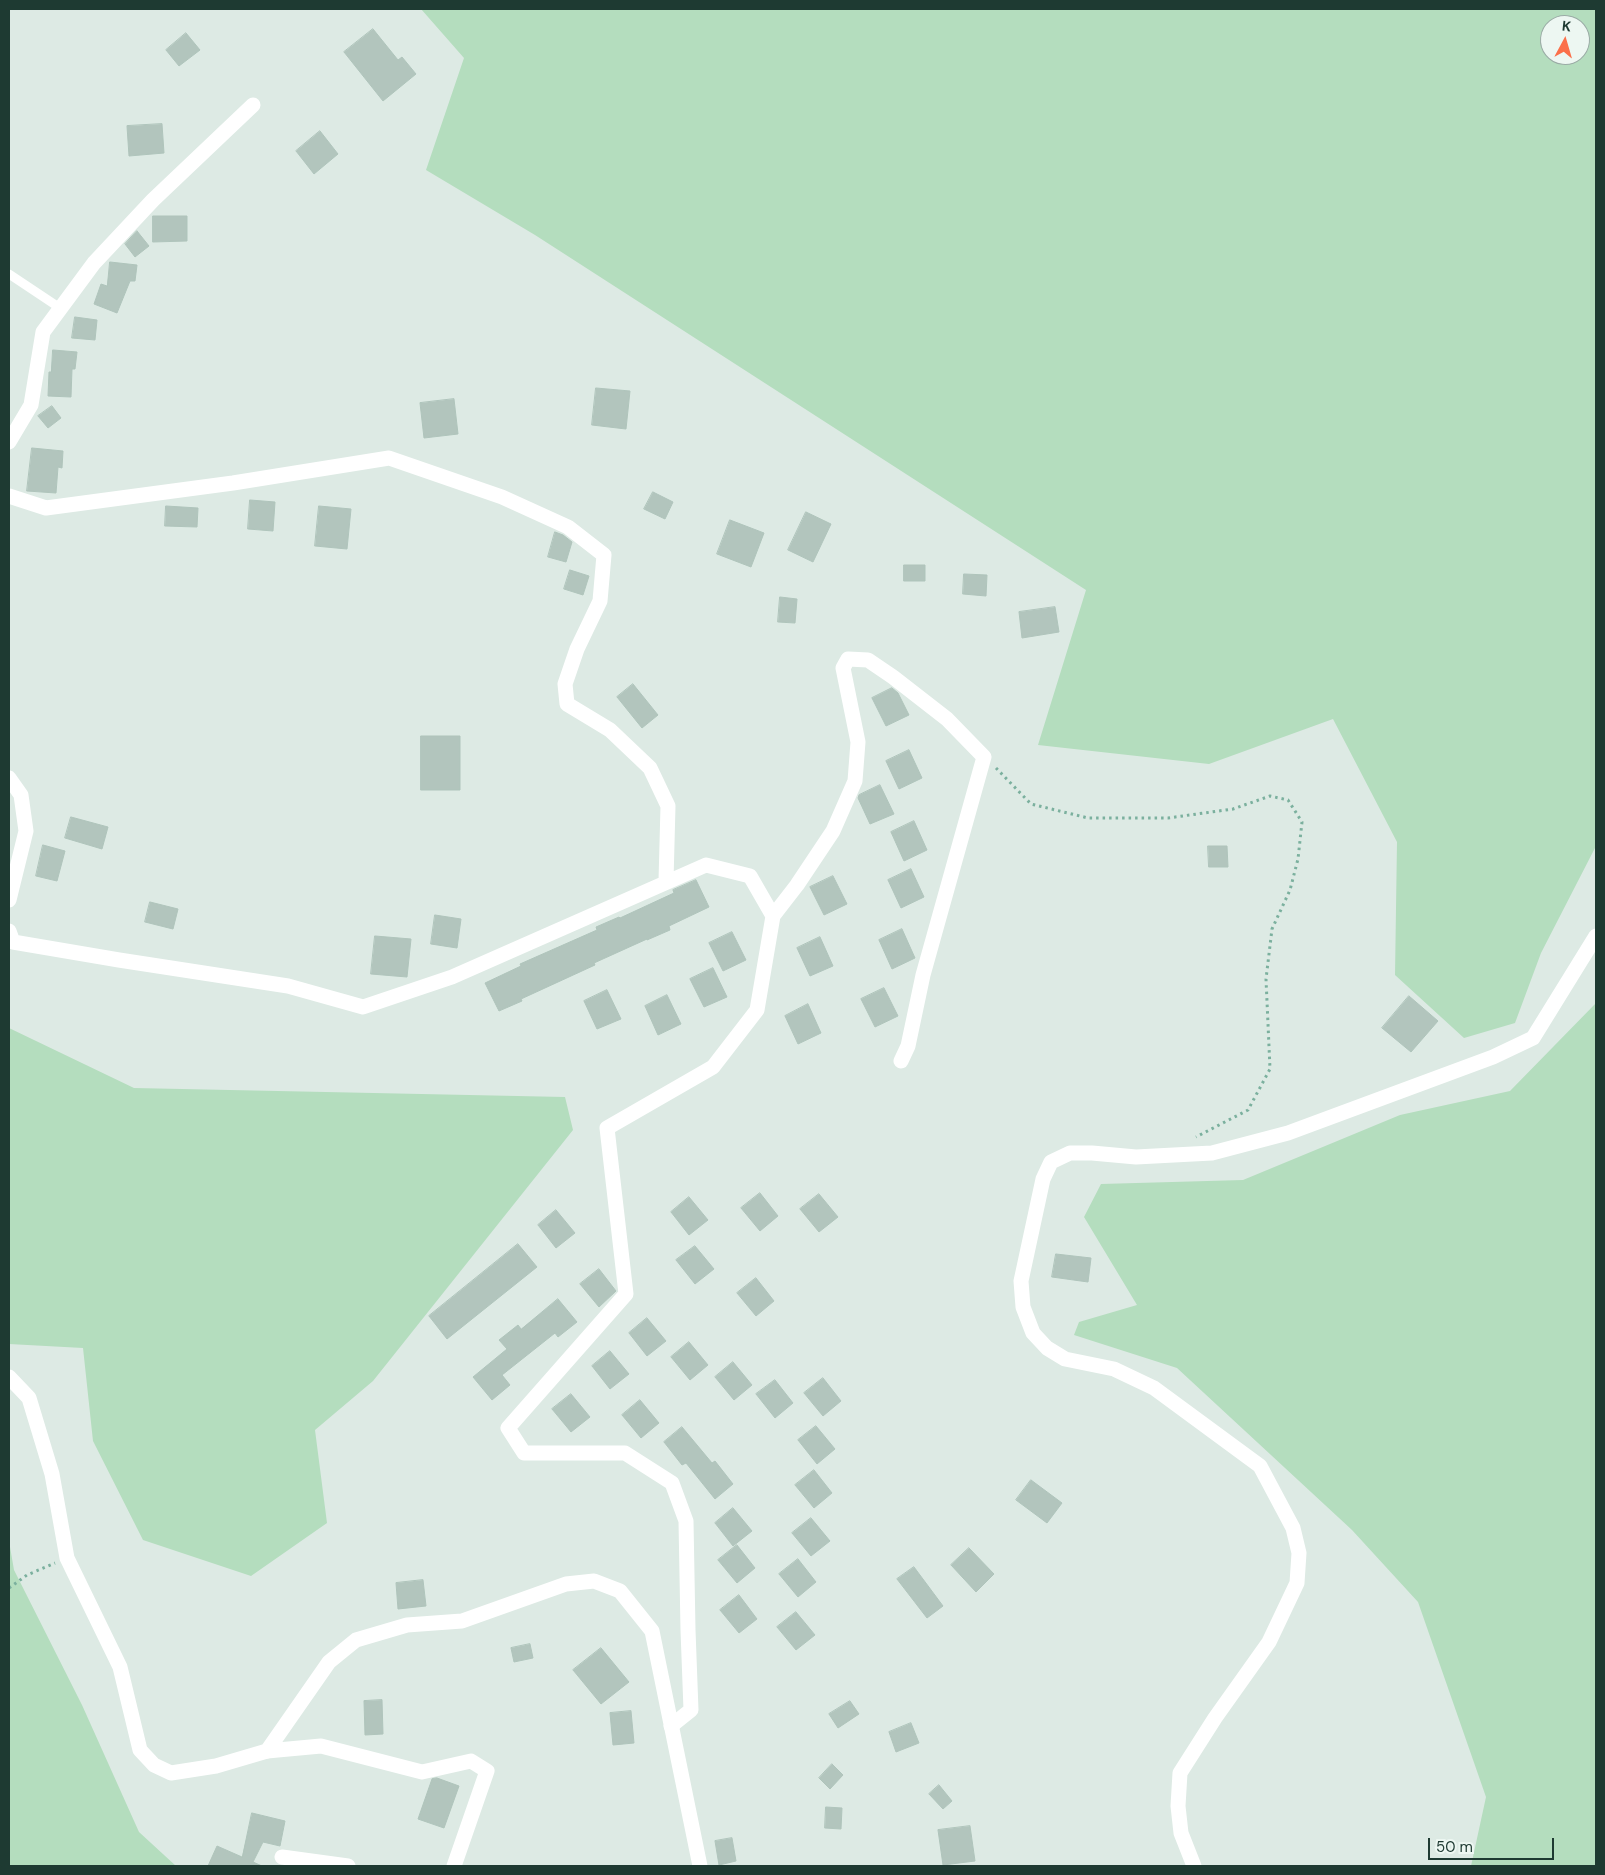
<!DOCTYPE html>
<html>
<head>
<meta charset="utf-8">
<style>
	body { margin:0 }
	#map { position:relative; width:1605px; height:1875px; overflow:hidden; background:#ddeae4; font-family:"DM Sans",sans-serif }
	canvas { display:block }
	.frame { position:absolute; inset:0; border:10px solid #1e3a32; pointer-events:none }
	.north { position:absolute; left:1540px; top:15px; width:50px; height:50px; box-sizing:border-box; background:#edf7f2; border:1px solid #9aaba5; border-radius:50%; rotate:6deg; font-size:14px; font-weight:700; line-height:20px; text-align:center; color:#1e3a32 }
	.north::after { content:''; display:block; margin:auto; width:18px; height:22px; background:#fb704a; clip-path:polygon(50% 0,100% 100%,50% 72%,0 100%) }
	.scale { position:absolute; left:1428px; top:1838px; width:126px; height:22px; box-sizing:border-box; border:2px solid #1e3a32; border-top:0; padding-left:6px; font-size:15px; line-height:18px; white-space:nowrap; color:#1e3a32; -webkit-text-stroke:4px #edf7f2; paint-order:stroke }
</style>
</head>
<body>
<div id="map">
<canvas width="1605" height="1875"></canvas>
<div class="frame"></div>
<div class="north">K</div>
<div class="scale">50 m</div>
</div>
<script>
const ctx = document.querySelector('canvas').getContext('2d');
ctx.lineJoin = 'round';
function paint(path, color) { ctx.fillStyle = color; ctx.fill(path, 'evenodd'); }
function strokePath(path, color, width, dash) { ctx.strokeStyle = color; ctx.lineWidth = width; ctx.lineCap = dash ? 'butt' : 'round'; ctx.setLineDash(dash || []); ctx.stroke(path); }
const green = new Path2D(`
	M421 9H1596V846L1541 953 1515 1023 1464 1038 1395 975 1397 842 1333 719 1209 764 1038 745 1086 590 535 235 426 170 464 58ZM1550 25H1580V55H1550Z
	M1596 1003V1866H1471L1486 1797 1418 1602 1352 1530 1177 1368 1074 1335 1079 1322 1137 1305 1084 1217 1101 1184 1243 1180 1400 1115 1510 1091Z
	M9 1028 134 1088 565 1097 573 1130 373 1381 315 1430 327 1523 251 1576 143 1540 93 1441 83 1348 9 1344Z
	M9 1541 14 1570 82 1705 139 1832 176 1866H9Z`);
const building = new Path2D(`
	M373 29 398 60 402 57 416 74 383 101 344 52Z
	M186 33 200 50 179 66 166 50Z
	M162 124 164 153 129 156 127 126Z
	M320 131 338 154 314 174 296 151Z
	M153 216H187V241L153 242Z
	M137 231 149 246 135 257 125 244Z
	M110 262 137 265 135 281H130L117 313 94 304 101 284 107 286Z
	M75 317 97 320 95 340 72 338Z
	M53 350 77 352 75 369H72L71 397 48 396 49 372H51Z
	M596 388 630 391 626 429 592 425Z
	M454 399 458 434 424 438 420 403Z
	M52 406 61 418 48 428 38 416Z
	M32 448 63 451 62 468 58 467 56 493 27 491Z
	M653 492 673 502 665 519 644 509Z
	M250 500 275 502 273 531 248 529Z
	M166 506 198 508 197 527 165 526Z
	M319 506 351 509 347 549 315 546Z
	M806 512 831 524 813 562 788 550Z
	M730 520 764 533 751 567 717 554Z
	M555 532 563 535 572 542 566 562 548 557Z
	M904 565H925V581H904Z
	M570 570 589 576 583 595 564 589Z
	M964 574 987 575 986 596 963 594Z
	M780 597 797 599 795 623 778 622Z
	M1055 607 1059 632 1022 638 1019 612Z
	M633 684 658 715 642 728 617 697Z
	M892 688 898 693 909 715 886 726 872 698Z
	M421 736H460V790H421Z
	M909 750 922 778 899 789 886 761Z
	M880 785 894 814 870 824 858 798 859 795Z
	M71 817 108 827 102 849 65 838Z
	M914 821 927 850 904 861 891 832Z
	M43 845 65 851 57 881 36 876Z
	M1208 846H1227L1228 867H1209Z
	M911 869 924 897 901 908 888 880Z
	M833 876 847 904 824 915 810 887Z
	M696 880 709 907 669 926 670 930 647 940V939L594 963 595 965 521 999 522 1001 499 1011 485 983 521 966 520 964 597 930 596 927 619 917 620 918 674 893 673 890Z
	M150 902 178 909 173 929 145 922Z
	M435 915 461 919 457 948 431 944Z
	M902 929 915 958 892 969 879 940Z
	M732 932 746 960 723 971 709 943Z
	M375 936 411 939 407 977 371 974Z
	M820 937 833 966 810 976 797 948Z
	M713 968 727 997 704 1007 690 979Z
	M884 988 898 1016 875 1027 861 999Z
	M607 990 621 1019 597 1029 584 1001Z
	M667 995 681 1024 658 1035 645 1006Z
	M1409 996 1438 1021 1411 1052 1382 1028Z
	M808 1004 821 1033 798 1044 785 1016Z
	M760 1193 778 1216 760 1231 741 1208Z
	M819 1194 838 1217 819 1232 800 1209Z
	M689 1197 708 1220 689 1235 671 1212Z
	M556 1210 575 1233 556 1248 538 1225Z
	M518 1244 537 1267 447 1339 429 1316Z
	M695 1246 714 1269 695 1284 676 1260Z
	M1056 1254 1091 1258 1088 1282 1052 1277Z
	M599 1269 616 1291 599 1307 580 1284Z
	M756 1278 774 1301 756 1316 737 1293Z
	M558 1299 577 1322 558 1337 555 1333 502 1375 510 1385 492 1400 473 1377 507 1349 499 1340 518 1325 521 1329Z
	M647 1318 666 1341 647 1356 629 1333Z
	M689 1342 708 1365 690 1380 671 1357Z
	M610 1351 629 1374 610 1389 592 1366Z
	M733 1362 752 1385 734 1400 715 1377Z
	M823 1378 841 1401 823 1416 804 1393Z
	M775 1380 793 1403 775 1418 756 1394Z
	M571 1394 590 1417 571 1432 552 1409Z
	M640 1400 659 1423 641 1438 622 1415Z
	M816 1426 835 1449 817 1464 798 1440Z
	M682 1427 712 1463 715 1461 733 1484 715 1499 686 1463 682 1465 664 1442Z
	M814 1470 832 1493 814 1508 795 1485Z
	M1031 1480 1062 1503 1047 1523 1016 1500Z
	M733 1508 752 1531 733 1546 715 1523Z
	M811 1518 830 1541 811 1556 792 1533Z
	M737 1545 755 1568 737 1583 718 1560Z
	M969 1548 994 1574 976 1592 951 1565Z
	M798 1559 816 1582 798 1597 779 1574Z
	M914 1567 943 1606 927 1618 897 1579Z
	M423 1580 426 1606 398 1609 396 1583Z
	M739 1595 757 1619 739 1633 720 1610Z
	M796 1612 815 1635 796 1650 777 1627Z
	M530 1644 533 1658 514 1662 511 1648Z
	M601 1648 629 1682 601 1704 573 1670Z
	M382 1700 383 1734 365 1735 364 1701Z
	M850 1701 859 1714 838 1728 829 1714Z
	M631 1711 634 1743 613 1745 610 1713Z
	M911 1723 919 1743 896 1752 889 1732Z
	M832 1764 843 1775 830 1789 819 1778Z
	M437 1778 459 1786 444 1828 418 1819 432 1779Z
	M939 1785 952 1801 943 1809 929 1794Z
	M826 1807 842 1808 841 1829 825 1828Z
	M252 1813 285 1821 280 1846 263 1842 253 1862 262 1866H208L217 1846 242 1857Z
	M970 1826 975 1861 943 1865 938 1830Z
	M732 1838 736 1861 719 1865 715 1841Z`);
const path = new Path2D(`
	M996 768 1031 804 1088 818H1168L1233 809 1270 796 1288 800 1302 822 1298 859 1290 890 1272 929 1266 979 1270 1069 1248 1110 1196 1137
	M9 1588 27 1575 55 1563`);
const service = new Path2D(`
	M9 274 60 308`);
const minor = new Path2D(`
	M9 442 31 405 43 332 94 263 153 200 253 105
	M9 496 46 508 233 483 389 458 502 497 568 527 604 555 600 601 577 649 565 684 567 704 610 730 650 768 668 806 666 881
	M9 778 21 795 26 831 9 900
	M773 916 797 885 833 831 855 781 858 742 843 668 848 659 868 660 893 677 947 719 984 757 923 975 908 1046 901 1061
	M9 931 13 942 119 960 288 986 363 1007 452 977 706 865 750 876 773 916 757 1010 713 1067 607 1128 626 1294 508 1428 524 1453H625L672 1483 686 1521 688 1630 691 1710 671 1726
	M267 1751 321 1746 422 1772 471 1761 487 1771 454 1866
	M282 1857 348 1866`);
const tertiary = new Path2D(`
	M9 1377 29 1398 52 1474 67 1558 120 1667 140 1750 154 1765 171 1773 216 1766 267 1751 329 1662 356 1640 407 1625 462 1621 566 1584 594 1581 620 1591 652 1631 700 1866
	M1194 1866 1181 1833 1178 1806 1180 1773 1215 1718 1269 1642 1297 1583 1299 1553 1293 1528 1260 1466 1154 1388 1114 1369 1065 1359 1047 1348 1033 1333 1023 1307 1021 1281 1043 1179 1051 1162 1070 1153H1092L1136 1157 1212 1153 1288 1133 1493 1057 1533 1038 1596 936`);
paint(green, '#b4ddbe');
paint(building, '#b2c5bd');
strokePath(building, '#afc4bb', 1);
strokePath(path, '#7bb09e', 3, [2.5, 4]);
strokePath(service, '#fff', 9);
strokePath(minor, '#fff', 15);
strokePath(tertiary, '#fff', 15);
</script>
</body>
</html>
